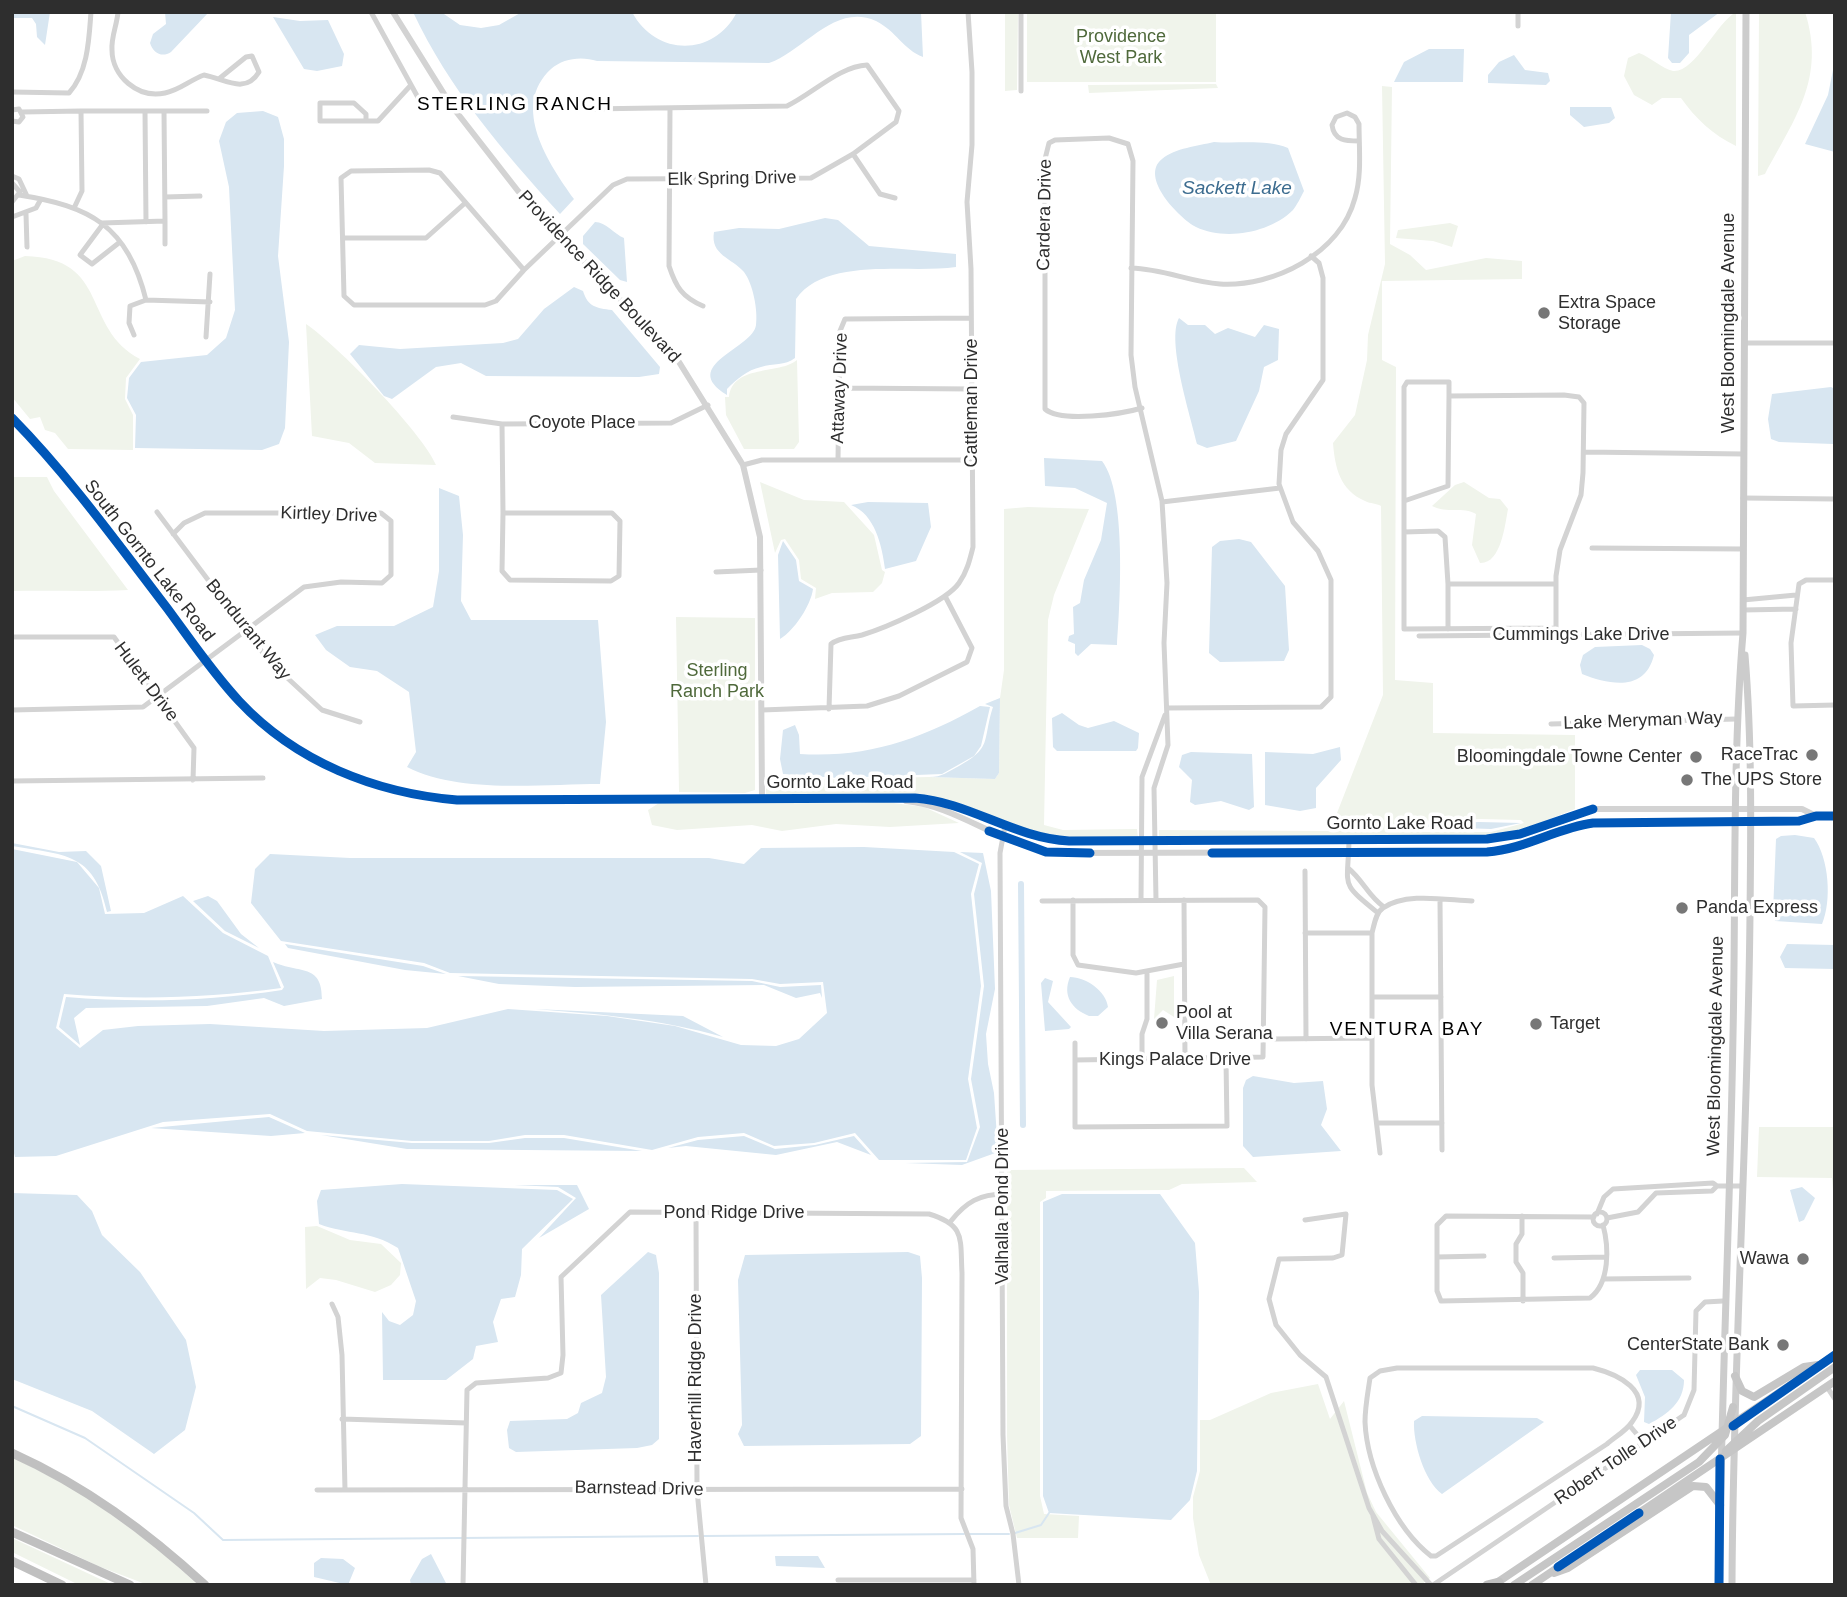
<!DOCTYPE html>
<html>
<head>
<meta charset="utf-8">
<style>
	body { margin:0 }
	#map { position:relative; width:1847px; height:1597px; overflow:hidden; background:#fff; font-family:Arial,sans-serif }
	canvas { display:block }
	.frame { position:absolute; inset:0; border:14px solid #2e2e2e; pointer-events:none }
</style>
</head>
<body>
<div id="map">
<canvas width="1847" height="1597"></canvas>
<div class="frame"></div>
</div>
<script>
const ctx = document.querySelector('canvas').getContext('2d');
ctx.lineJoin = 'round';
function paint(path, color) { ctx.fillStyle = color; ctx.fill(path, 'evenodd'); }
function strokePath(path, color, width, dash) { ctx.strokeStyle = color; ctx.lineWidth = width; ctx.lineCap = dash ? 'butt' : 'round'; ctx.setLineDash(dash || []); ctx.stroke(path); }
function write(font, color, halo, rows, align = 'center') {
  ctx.font = font + ' Arial,sans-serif'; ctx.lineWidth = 7; ctx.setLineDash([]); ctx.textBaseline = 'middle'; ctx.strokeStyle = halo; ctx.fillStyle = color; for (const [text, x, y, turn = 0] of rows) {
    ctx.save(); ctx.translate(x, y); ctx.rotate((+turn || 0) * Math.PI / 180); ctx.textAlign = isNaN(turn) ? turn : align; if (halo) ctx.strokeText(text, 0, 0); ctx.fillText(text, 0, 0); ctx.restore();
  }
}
const green = new Path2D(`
	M1005 12H1018L1017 90 1005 91Z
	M1027 12H1216V82H1027Z
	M1736 12V146C1713 135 1695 118 1681 98H1662L1652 105 1634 95 1624 76 1628 58 1639 53C1650 57 1663 69 1673 71 1695 73 1716 23 1736 12Z
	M1759 12H1805C1826 78 1795 118 1765 174L1758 176Z
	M1216 84 1218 88 1089 93 1088 85Z
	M1382 86 1392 87 1390 244 1410 255 1426 270 1486 258 1522 261V279L1382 281V360L1396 367 1395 680 1433 683V733L1575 735V809L1519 831 1487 836 1159 838V830L1330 831 1383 695 1381 506C1376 503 1371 504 1365 501 1340 490 1335 468 1333 443L1355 415 1367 360 1368 335 1385 264ZM1480 819 1521 820 1524 823 1491 832H1405L1397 830 1395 826 1400 822Z
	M1450 223 1458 226 1452 247 1433 241 1396 238 1398 230Z
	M25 256C111 258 81 328 140 359L126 378 125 399 133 415V450L68 449 55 433 45 430 40 417 30 419 12 397V261Z
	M306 324C336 344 423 433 436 465L375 463 349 443 312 436Z
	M797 360 799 442 794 449H744L726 415 725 397H729C733 364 779 375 797 360Z
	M12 477H47L54 491 128 590C89 592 52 590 12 591Z
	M760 482 804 500 844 502 874 535 882 570 885 572 882 583 873 592 832 593 815 599 816 588 801 579 799 560 785 539 781 540 775 553Z
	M1464 482 1489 498 1500 499 1508 509C1505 525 1501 564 1480 563L1472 545 1476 514C1463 506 1447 514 1432 506L1455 485Z
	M1028 507 1089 509 1054 595 1048 620 1044 825 1063 830 1137 829 1138 838H1069L1041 834 954 802 924 795 766 796V779L785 777 803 780 929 777 995 779 999 773 1000 698 1004 670V509Z
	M676 617 755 618V790L745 793 679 792Z
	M886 802 924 807 959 823 890 827 836 824 782 831 752 825 677 830 652 825 648 810 659 803Z
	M1174 976V1017L1163 1010 1154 1019 1157 980Z
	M1759 1127H1835V1218L1832 1178 1757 1177Z
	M1244 1168 1257 1182 1182 1184 1169 1190 1046 1191V1198L1040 1202V1496L1044 1514 1079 1516 1078 1538H1017L1009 1505 1007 1435V1170Z
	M317 1226 350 1240 381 1244 401 1263 400 1275 391 1285 375 1292 336 1280 320 1278 306 1289 305 1227Z
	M1318 1384 1330 1419 1344 1401 1367 1493 1376 1512 1430 1578 1421 1585H1211L1199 1555 1193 1518V1497L1200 1471V1420H1210L1271 1393Z
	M12 1457 80 1492 157 1548 198 1585H148L98 1566 12 1525Z
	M12 1538 113 1585H79L12 1552Z`);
const water = new Path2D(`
	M12 12H50L45 45 37 37 36 24 32 18H12Z
	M165 12H209L171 52C162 58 153 53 150 43L153 34 166 24Z
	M413 12H441L460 25 481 28 499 25 522 12H632C656 57 714 57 737 12H921L923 57C904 50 896 31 876 21 835 2 804 51 769 63L597 61C582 56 563 58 551 69 510 107 549 164 574 199L560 214C503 151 449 89 413 12Z
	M1671 12H1720L1689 35V53L1680 63H1672L1668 58Z
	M273 17 300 21 328 20 344 54 342 66 317 71 304 69Z
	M1429 49H1464L1463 82H1394L1404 62Z
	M1514 55 1525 70 1548 73 1550 81 1546 85 1488 83V75L1499 62Z
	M1835 60V152L1805 144 1828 95Z
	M1570 107H1611L1615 118 1609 123 1584 127 1570 115Z
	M263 111 278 117 284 139V166L278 256 289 342 285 428 279 444 262 450 135 448 136 415 127 398 129 378 141 362 207 355 226 338 235 310 229 187 219 141 226 122 237 113Z
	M1214 142C1237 144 1266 139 1288 148L1304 191C1301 197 1297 205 1293 210 1270 233 1225 241 1196 227 1179 218 1139 177 1162 159 1175 148 1198 146 1214 142Z
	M825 218 838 220 869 246 956 254V267C910 274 826 256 796 299L795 358C785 366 773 363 761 367 747 370 737 379 727 389V395C678 365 753 349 756 325 758 310 753 284 744 272 732 258 710 255 714 232L739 228 779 229Z
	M595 222C606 222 614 234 624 238L627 282 620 280 583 244V236Z
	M574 287 583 291C588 307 596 308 612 310L660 367 659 374 639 377 486 376 461 363 436 367 392 399 384 396 350 354 359 345 400 349 503 343 518 339 544 309Z
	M1179 318 1188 325H1205L1215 334 1228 328 1255 337 1264 325 1279 329 1278 360 1264 367 1259 391 1236 441 1207 448 1197 444C1191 417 1166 341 1179 318Z
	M1831 387 1835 389 1833 444 1779 442 1771 439 1768 419 1772 394Z
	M1044 458 1102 461C1127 493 1120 603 1117 645L1091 644 1078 656 1075 653V644L1068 641 1069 636 1074 634 1073 607 1080 603 1084 580 1101 540 1107 503 1075 488 1045 486Z
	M439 488 459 496 463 535 461 601 471 620H598L606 722 600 784C542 784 459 794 407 767L416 752 409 692 377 671 350 667 326 650 315 635 337 626H394L433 607 439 571Z
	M868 502 928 503 931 527 916 561 885 569C882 546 875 514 851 505Z
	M1239 539 1251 542 1285 586 1289 650 1284 661 1220 662 1209 653 1212 547 1220 541Z
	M783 541 796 560 799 581 813 589C811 605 794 631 780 639L778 555Z
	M1642 645 1650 649 1654 655C1645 692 1610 685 1582 674L1580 665 1583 655 1595 647Z
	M1000 698 999 773 995 779 929 777C943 777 947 772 959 766 993 747 982 741 993 707L985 704Z
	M980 706 990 707 981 746 974 756 942 774 838 778 783 774 780 759 783 730 795 725 799 735 800 754C869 758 921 739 980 706Z
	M1062 713 1079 725 1088 728 1114 721 1139 733 1138 748 1136 751H1057L1053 747 1052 718Z
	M1340 747 1341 760 1316 788V808L1300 811 1265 805V752L1313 754Z
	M1191 752 1252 754 1254 807 1249 810 1221 801 1195 805 1190 802 1192 780 1179 767 1182 755Z
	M1479 822 1521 823 1491 829 1398 826Z
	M1795 835 1814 838C1829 858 1832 901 1822 924L1775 921 1773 912 1776 839 1781 836Z
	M12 843 59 852 86 851 101 866 111 911 107 912C94 852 64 855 12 846Z
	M864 847 954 852 979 864 971 894 981 986 968 1079 977 1128 966 1160H879L855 1133 814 1143 774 1146 744 1133 698 1137 652 1150 564 1135H525L489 1141H412L307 1131 270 1114 163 1122 56 1156 15 1157 12 1145V849L77 862 99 888 105 914 144 913 183 896 223 933 268 956 281 988C209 998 136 1000 64 994L56 1028 80 1048 103 1030 138 1026 210 1024 324 1031 427 1028 508 1009 607 1016 675 1026 741 1045 776 1046 799 1039 827 1013 823 982 780 984 752 979 450 973 424 963 281 941 251 903 255 869 270 854 350 858H709L744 864 761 848Z
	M960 852 983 853 991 891 995 989 986 1034 988 1064 994 1093 998 1152 962 1165 905 1163 967 1162 980 1127 971 1079 984 986 974 894 982 863Z
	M208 896 217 901 241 934 259 948 225 931 193 901Z
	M285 944 423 966 446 974 405 970 288 948Z
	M1787 944 1835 945V969L1785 968 1780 957Z
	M273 962C300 974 322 963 322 999L284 1006 264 998 207 1006 86 1008 74 1018 80 1045 59 1027 66 997C138 1003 211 1001 282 990L284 987Z
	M458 976 752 981 780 987 821 985 822 998 820 993 796 998 764 985 575 987 499 984Z
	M1070 977C1086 977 1106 991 1108 1007L1098 1016H1089C1072 1009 1062 996 1070 977Z
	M1045 978 1053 981 1048 1002 1071 1027 1069 1029 1045 1031 1041 983Z
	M535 1009 683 1016 723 1037C660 1019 599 1014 535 1009Z
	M1253 1076 1294 1083 1323 1081 1327 1109 1321 1125 1341 1151 1253 1157 1243 1146V1088L1246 1080Z
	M269 1117 305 1133 271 1136 151 1128Z
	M321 1135 412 1143H489L525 1138H564L642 1151 407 1149Z
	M744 1136 775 1149 815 1145 854 1136 871 1155 837 1142 776 1155 686 1146 668 1148 698 1140Z
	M402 1184 557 1190 573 1199 522 1249 521 1275 515 1297 501 1299 493 1322 498 1342 476 1346 473 1359 446 1380H383L382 1312 389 1321 400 1325 413 1315 416 1301 398 1248C370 1230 348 1235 319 1224L317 1201 321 1190Z
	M514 1185H577L589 1209 539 1238 576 1198 558 1187Z
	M1802 1187 1815 1198 1804 1220 1799 1222 1790 1190Z
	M12 1193 77 1195 92 1211 102 1235 140 1272 186 1340 196 1387 185 1430 154 1454 92 1411 12 1379Z
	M1062 1194H1160L1195 1243 1199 1292 1197 1471 1190 1500 1171 1520 1049 1513 1043 1496V1202Z
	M648 1252 656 1255 659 1273V1439L652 1445 637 1448 516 1452 509 1448 507 1430 510 1421 567 1419 578 1413 581 1403 602 1393 606 1377 601 1295Z
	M908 1252 920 1256 922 1278 921 1436 910 1444 744 1446 738 1434 742 1425 738 1280 745 1255Z
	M1640 1370H1672L1684 1380C1684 1402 1668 1414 1649 1424L1644 1422 1645 1397 1636 1375Z
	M1422 1416 1537 1418 1544 1422 1442 1494C1424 1481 1413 1442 1414 1421Z
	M431 1554 447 1585H411L410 1580 422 1559Z
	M775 1556H818L825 1568 776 1566Z
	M321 1558 343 1559 355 1568 348 1585 314 1577V1563Z`);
const stream = new Path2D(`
	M12 1406 85 1438 194 1513 223 1540 698 1536
	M1015 1533 1041 1525 1049 1513
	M970 1534H1009
	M704 1536 964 1534`);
const canal = new Path2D(`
	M1021 884 1023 1125`);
const minor = new Path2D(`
	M118 12C117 25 111 37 112 50 112 76 138 99 165 93 180 90 190 80 204 75 225 79 245 95 259 72L252 56 246 57 220 78
	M371 12 421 103
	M1518 12V26
	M1021 91V12
	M12 92 69 93C88 72 89 39 91 12
	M670 109 669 266C676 287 682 297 703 306
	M12 110 19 109 23 117 19 122 12 121
	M145 111 146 222
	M164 111H207
	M22 112 81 111
	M366 121V114L354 103H320V121H378L411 85
	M853 154 880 194 895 198
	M12 176 19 179 27 196
	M12 183 20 192 12 202
	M19 195C90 206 128 226 146 300L210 302
	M165 197 200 196
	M75 206 82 191 81 111H164L165 221 102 223
	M26 214 27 247
	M12 217 36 208 41 199
	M103 224 80 255 92 264 120 242
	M344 238H426L464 204
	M165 244V221
	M1131 268C1164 269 1190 282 1220 284 1274 287 1340 254 1355 198 1362 175 1359 148 1359 124L1355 117 1347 113 1336 117 1332 125C1334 141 1346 141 1359 141
	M524 270 440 173 429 170 351 171 341 178 344 296 354 305H485L496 301 524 270 613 185 627 179 811 178 853 154 896 122 899 111 867 65C840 66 812 94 787 106L589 109
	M134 335 129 323 130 306 146 300
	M206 337 210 274
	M1745 343H1835
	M840 388 972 389
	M1142 408C1122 414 1061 423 1045 409V159L1049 143 1055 140 1109 138 1128 144 1133 161 1131 355 1135 387 1162 501 1167 583 1164 643 1168 745 1154 788 1156 900
	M453 417 502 424 671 423 708 405
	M502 424 503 513
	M1584 452 1744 454
	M838 459 840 331 845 319 971 318
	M743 465 762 460H972
	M1743 498 1835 499
	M1404 501 1448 486 1449 396V382H1407L1404 387C1404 468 1404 548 1404 629L1556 628V576L1560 550 1581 495 1583 473 1584 403 1579 397 1564 395 1449 396
	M1162 502 1280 488
	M157 512 269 661 322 710 360 722
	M503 513H612L620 521 619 576 611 581 510 580 502 571Z
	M1404 532 1438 531 1445 537 1448 584
	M1592 548 1743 549
	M716 572 761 570
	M1835 580H1806L1799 584 1791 643 1793 706 1835 705
	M1743 600 1796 595
	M1743 610 1796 609
	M1448 629V584H1556
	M1419 636 1743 633
	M12 637H114L194 748 193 780
	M1167 708 1321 707 1331 697V580L1318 551 1293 522 1279 484 1281 450 1286 434 1323 380V278L1319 263 1311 256
	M829 709 831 644C840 637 851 638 862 635 885 628 946 602 959 583 967 572 970 559 973 547L971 269 967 202 972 145V72L968 12
	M12 710 143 707 304 587 341 582 382 583 391 575V521L381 513H205L184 523 173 534
	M762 710 867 706 899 696 967 662 972 648 945 596
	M1551 724 1736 719
	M12 781 263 778
	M1005 826 1000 853 1003 1435 1006 1506 1013 1534 1019 1585
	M1349 840C1348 889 1339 881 1378 913
	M1348 868C1363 880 1368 896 1384 907
	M1305 871 1306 1039
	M1073 900V955L1078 965 1136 973 1184 964
	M1141 900 1142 777 1165 715
	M1184 900 1185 1060
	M1440 900 1442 1150
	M1042 901 1258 900 1265 907 1263 1057 1075 1060
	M1305 933H1372
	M1372 997H1441
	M1273 1039 1372 1038
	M1075 1043V1127L1227 1126 1226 1060
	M1142 1060V1034L1147 1019V972
	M1378 1123H1442
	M1380 1153 1372 1085V933C1374 925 1376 912 1383 908 1406 892 1446 900 1472 901
	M1593 1219a7 7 0 1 1 14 0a7 7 0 1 1-14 0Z
	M696 1213 697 1490 706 1585
	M1597 1214 1604 1197 1613 1189 1713 1183 1717 1186H1742
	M1522 1216V1234L1516 1244V1262L1523 1273V1301
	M1594 1217 1446 1216 1437 1225V1291L1441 1301 1590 1298C1610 1283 1609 1247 1603 1225
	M1607 1218 1638 1212 1656 1193 1712 1191 1717 1186
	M1305 1220 1346 1214 1342 1255 1333 1258 1279 1259 1269 1299 1276 1325 1300 1355 1326 1377 1369 1508 1382 1531 1431 1585
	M951 1221C966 1202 980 1194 1004 1194
	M1437 1257 1484 1256
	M1554 1258 1606 1257
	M1603 1279 1689 1278
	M332 1304 338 1317 342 1355 345 1490
	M1397 1368H1593C1617 1374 1655 1391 1632 1422 1626 1431 1615 1437 1607 1444L1436 1556H1431C1395 1528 1367 1467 1365 1422 1365 1407 1368 1392 1370 1378L1380 1371Z
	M1827 1387 1835 1399
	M342 1419 466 1423
	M1630 1426 1644 1443
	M317 1490 962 1489
	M1373 1516 1379 1539 1416 1585
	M838 1580H974
	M463 1585 467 1390 476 1383 548 1378 561 1373 563 1355 561 1277 630 1212 929 1214C966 1225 960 1239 962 1273L961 1518 973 1549 974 1585
	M1433 1585 1684 1415 1694 1390 1696 1311 1705 1302 1723 1301`);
const tertiary = new Path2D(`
	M393 12 451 105 518 191 679 362 743 465 760 537 762 799
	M12 418C69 476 118 544 167 608 190 639 212 672 239 701 296 762 375 793 457 800L915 798C969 802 1014 838 1069 841L1487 839 1520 834 1593 809H1802L1816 816
	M906 801C959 806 1005 849 1062 853L1487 852C1526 849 1556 828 1593 823L1799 821 1816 816H1835`);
const secondary = new Path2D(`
	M1719 1585C1721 1401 1730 1218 1733 1035 1736 901 1732 767 1743 633L1746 12
	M1732 1585C1733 1361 1748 1138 1750 914 1751 827 1752 741 1745 655`);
const primary = new Path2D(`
	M1735 1376 1742 1391 1754 1397 1804 1367 1818 1365
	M1726 1451 1758 1421 1835 1367
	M1554 1573 1568 1568 1693 1486 1706 1487 1720 1505
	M1495 1584 1835 1355
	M1514 1585 1699 1462 1725 1435 1733 1407
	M1532 1585 1835 1381`);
const motorway = new Path2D(`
	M12 1453C85 1486 146 1531 205 1585
	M12 1532 130 1585
	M12 1561 62 1585
	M1487 1585 1499 1582`);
const cycleway = new Path2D(`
	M12 418C69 476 118 544 167 608 190 639 212 672 239 701 296 762 375 793 457 800L915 798C969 802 1014 838 1069 841L1487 839 1520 834 1593 809
	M989 831 1046 852 1090 853
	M1212 853 1487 852C1526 849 1556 828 1593 823L1799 821 1816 816H1835
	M1733 1426 1835 1355
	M1558 1567 1639 1513
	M1719 1585 1720 1459`);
const markers = [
	[1544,313,7,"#777"],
	[1812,755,7,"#777"],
	[1696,757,7,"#777"],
	[1687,780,7,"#777"],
	[1682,908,7,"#777"],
	[1162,1023,7,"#777"],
	[1536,1024,7,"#777"],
	[1803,1259,7,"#777"],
	[1783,1345,7,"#777"]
];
const parkNames = [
	["Providence",1121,37],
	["West Park",1121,58],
	["Sterling",717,671],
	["Ranch Park",717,692]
];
const streetNames = [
	["Elk Spring Drive",732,179,-1],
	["Cardera Drive",1045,215,-89],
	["Providence Ridge Boulevard",599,277,47],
	["West Bloomingdale Avenue",1729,323,-90],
	["Attaway Drive",840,388,-88],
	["Cattleman Drive",972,403,-90],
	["Coyote Place",582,423],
	["Kirtley Drive",329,515,2],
	["South Gornto Lake Road",149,561,52],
	["Bondurant Way",248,630,51],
	["Cummings Lake Drive",1581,635],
	["Hulett Drive",146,682,53],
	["Lake Meryman Way",1643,721,-2],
	["Gornto Lake Road",840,783],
	["Gornto Lake Road",1400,824],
	["West Bloomingdale Avenue",1716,1046,-89],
	["Kings Palace Drive",1175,1060],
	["Valhalla Pond Drive",1003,1206,-90],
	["Pond Ridge Drive",734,1213],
	["Haverhill Ridge Drive",696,1378,-90],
	["Robert Tolle Drive",1616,1461,-34],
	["Barnstead Drive",639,1489,1]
];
const poiNames = [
	["Extra Space",1558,303],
	["Storage",1558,324],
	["RaceTrac",1798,755,"right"],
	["Bloomingdale Towne Center",1682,757,"right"],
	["The UPS Store",1701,780],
	["Panda Express",1696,908],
	["Pool at",1176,1013],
	["Villa Serana",1176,1034],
	["Target",1550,1024],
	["Wawa",1789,1259,"right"],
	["CenterState Bank",1769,1345,"right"]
];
const neighbourhoodNames = [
	["STERLING RANCH",515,105],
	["VENTURA BAY",1407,1030]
];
const waterNames = [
	["Sackett Lake",1237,189]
];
paint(green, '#f0f4eb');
paint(water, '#d8e6f1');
strokePath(stream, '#d8e6f1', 2);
strokePath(canal, '#d8e6f1', 6);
strokePath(minor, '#d3d3d3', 5);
strokePath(tertiary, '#d3d3d3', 6);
strokePath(secondary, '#ccc', 7);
strokePath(primary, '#c6c6c6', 8);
strokePath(motorway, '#c0c0c0', 9);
strokePath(cycleway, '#0057b8', 9);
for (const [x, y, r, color] of markers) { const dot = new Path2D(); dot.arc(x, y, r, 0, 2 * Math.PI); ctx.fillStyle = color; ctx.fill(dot); strokePath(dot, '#fff', 2.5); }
write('18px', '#4f693b', '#fff', parkNames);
write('18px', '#2e2e2e', '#fff', streetNames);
write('18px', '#2e2e2e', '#fff', poiNames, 'left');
ctx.letterSpacing = '2px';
write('19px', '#000', '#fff', neighbourhoodNames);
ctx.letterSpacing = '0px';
write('italic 19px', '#3c6c8f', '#fff', waterNames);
</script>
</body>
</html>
